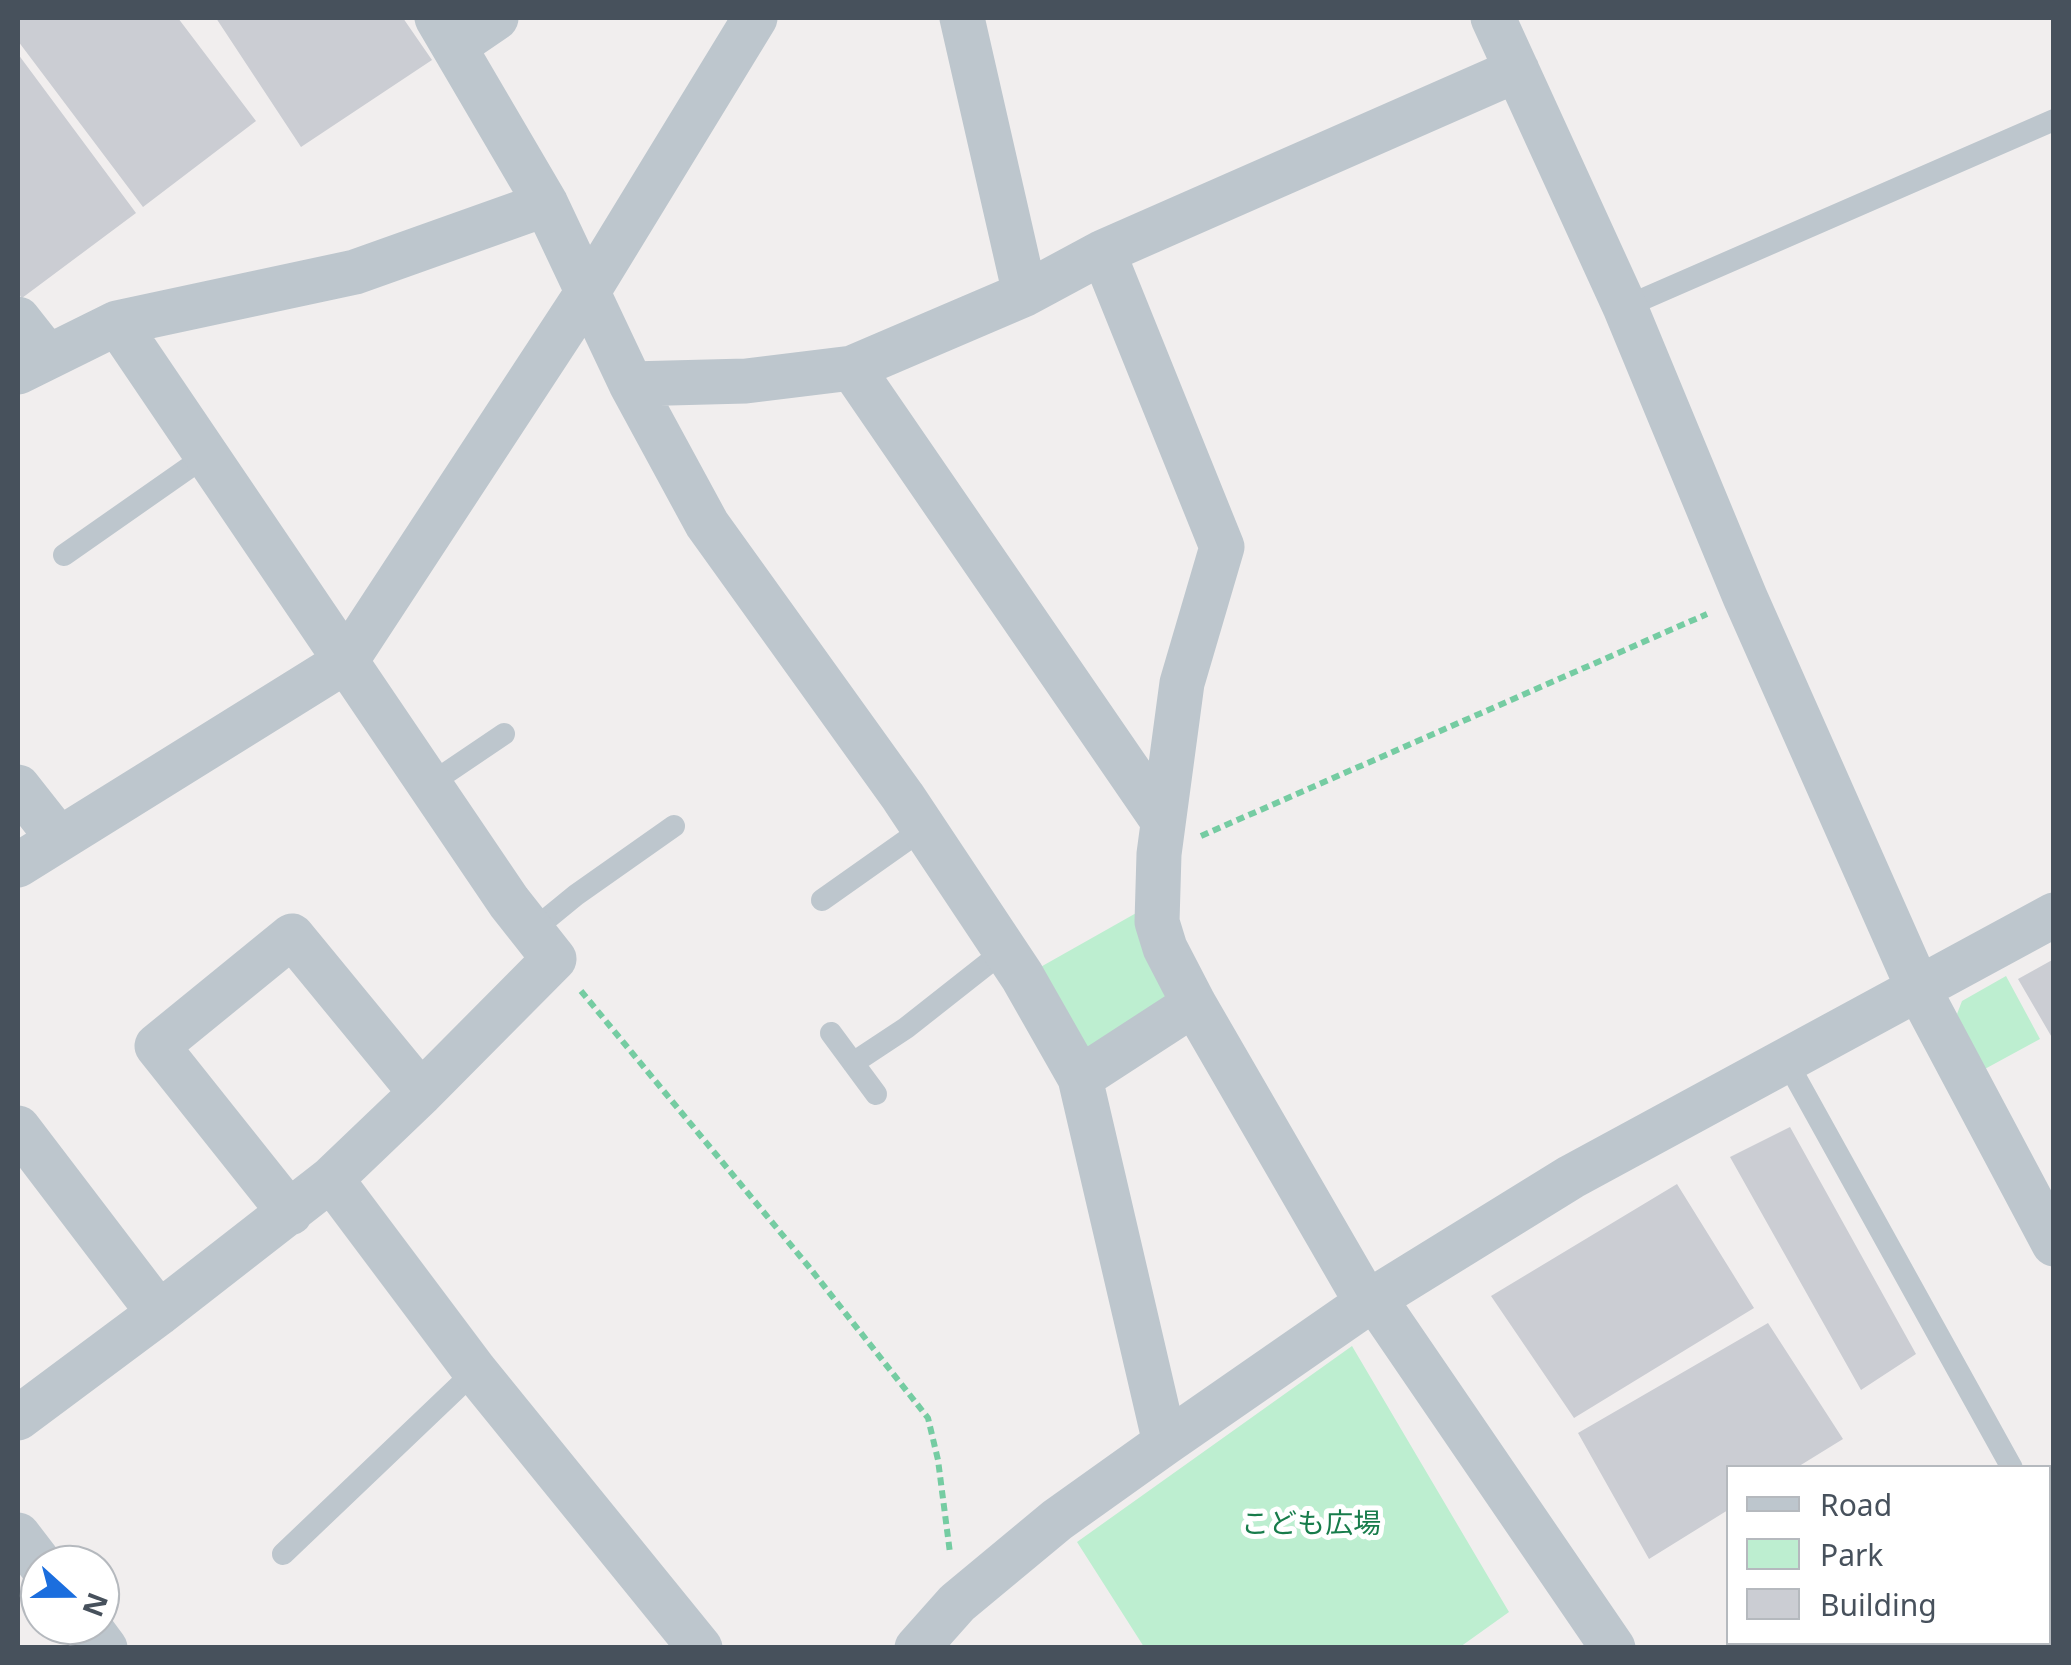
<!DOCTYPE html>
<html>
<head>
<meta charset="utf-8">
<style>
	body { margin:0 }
	#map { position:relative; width:2071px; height:1665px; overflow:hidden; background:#f1eeee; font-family:"Noto Sans",sans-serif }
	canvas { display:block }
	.frame { position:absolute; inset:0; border:20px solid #47515c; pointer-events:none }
	.legend { position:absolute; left:1726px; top:1465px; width:325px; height:180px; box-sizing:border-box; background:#fff; border:2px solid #b5b9be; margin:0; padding:12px 18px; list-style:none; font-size:30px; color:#47515c }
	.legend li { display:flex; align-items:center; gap:20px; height:50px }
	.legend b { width:50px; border:2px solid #b5b9be }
	.north { position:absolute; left:20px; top:1545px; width:100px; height:100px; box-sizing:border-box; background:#fff; border:2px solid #b5b9be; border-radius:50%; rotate:111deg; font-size:28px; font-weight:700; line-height:40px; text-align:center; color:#47515c }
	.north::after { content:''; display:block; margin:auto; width:35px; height:45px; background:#1b6ede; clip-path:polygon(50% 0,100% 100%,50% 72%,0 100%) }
</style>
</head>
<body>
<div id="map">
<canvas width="2071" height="1665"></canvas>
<div class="frame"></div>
<ul class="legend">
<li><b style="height:12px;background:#bdc6cd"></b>Road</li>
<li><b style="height:28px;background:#bdeed0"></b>Park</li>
<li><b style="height:28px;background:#cbcdd3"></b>Building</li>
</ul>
<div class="north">N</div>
</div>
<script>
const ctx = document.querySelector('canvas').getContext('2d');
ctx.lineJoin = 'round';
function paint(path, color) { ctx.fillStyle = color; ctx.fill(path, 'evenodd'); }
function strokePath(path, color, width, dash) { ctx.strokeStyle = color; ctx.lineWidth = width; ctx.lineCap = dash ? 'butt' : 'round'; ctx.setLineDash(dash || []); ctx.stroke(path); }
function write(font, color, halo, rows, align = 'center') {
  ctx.font = font + ' "Noto Sans","Noto Sans JP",sans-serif'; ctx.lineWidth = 10; ctx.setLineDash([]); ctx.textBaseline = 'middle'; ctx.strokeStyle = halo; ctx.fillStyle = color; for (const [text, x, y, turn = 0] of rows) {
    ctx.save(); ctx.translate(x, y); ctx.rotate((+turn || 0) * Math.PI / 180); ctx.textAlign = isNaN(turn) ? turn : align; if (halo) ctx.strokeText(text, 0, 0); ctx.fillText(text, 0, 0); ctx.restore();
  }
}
const green = new Path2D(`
	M1138 912 1167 1002 1088 1049 1037 969Z
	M2006 976 2040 1039 1983 1070 1957 1014 1962 1001Z
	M1352 1346 1509 1612 1460 1647H1144L1077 1542Z`);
const building = new Path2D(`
	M18 18H178L256 121 143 207 18 41Z
	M216 18H403L432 60 301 147Z
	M18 54 136 213 22 298 18 293Z
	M2054 959V1041L2018 979Z
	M1790 1127 1916 1354 1861 1390 1730 1157Z
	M1677 1184 1754 1308 1574 1418 1491 1296Z
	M1768 1323 1843 1439 1796 1468H1728V1510L1649 1559 1578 1433Z`);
const path = new Path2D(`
	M1201 836 1707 614
	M581 991 809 1267 928 1418 938 1460 950 1553`);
const lane = new Path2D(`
	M1625 307 2054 120
	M64 555 207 455
	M430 784 504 734
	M822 900 924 828
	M532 931 576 895 674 826
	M831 1033 876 1094
	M1787 1062 2012 1468
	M853 1063 906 1028 1005 950
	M2048 1533 2054 1542
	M283 1554 475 1371`);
const street = new Path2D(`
	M437 18 546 204 631 384 707 524 903 797 1022 976 1080 1078 1165 1443
	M962 18 1025 294
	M1493 18 1625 307 1745 597 1919 990 2054 1244
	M455 46 496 18
	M1103 252 1222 547 1182 683 1159 854 1157 922 1165 948 1194 1004 1367 1303
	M18 319 48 357
	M852 368 1163 821
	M18 372 117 323 355 272 546 204
	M631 384 746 381 852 368 1025 294 1103 252 1517 70
	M18 787 59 839
	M18 865 346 661 587 293 755 18
	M1080 1078 1194 1004
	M18 1128 159 1313
	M331 1179 475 1371 700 1648
	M290 1213 157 1046 292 936 421 1093
	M1374 1298 1613 1648
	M18 1418 159 1313 331 1179 421 1093 554 959 509 902 117 323
	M18 1535 41 1565
	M88 1625 105 1648
	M917 1648 957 1603 1057 1520 1165 1443 1367 1303 1571 1177 2054 915`);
const parkNames = [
	["こども広場",1311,1525]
];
paint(green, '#bdeed0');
paint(building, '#cbcdd3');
strokePath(path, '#75cca2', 6, [8, 5]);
strokePath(lane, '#bdc6cd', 22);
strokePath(street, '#bdc6cd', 45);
write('28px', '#187c4b', '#fff', parkNames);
</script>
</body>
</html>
